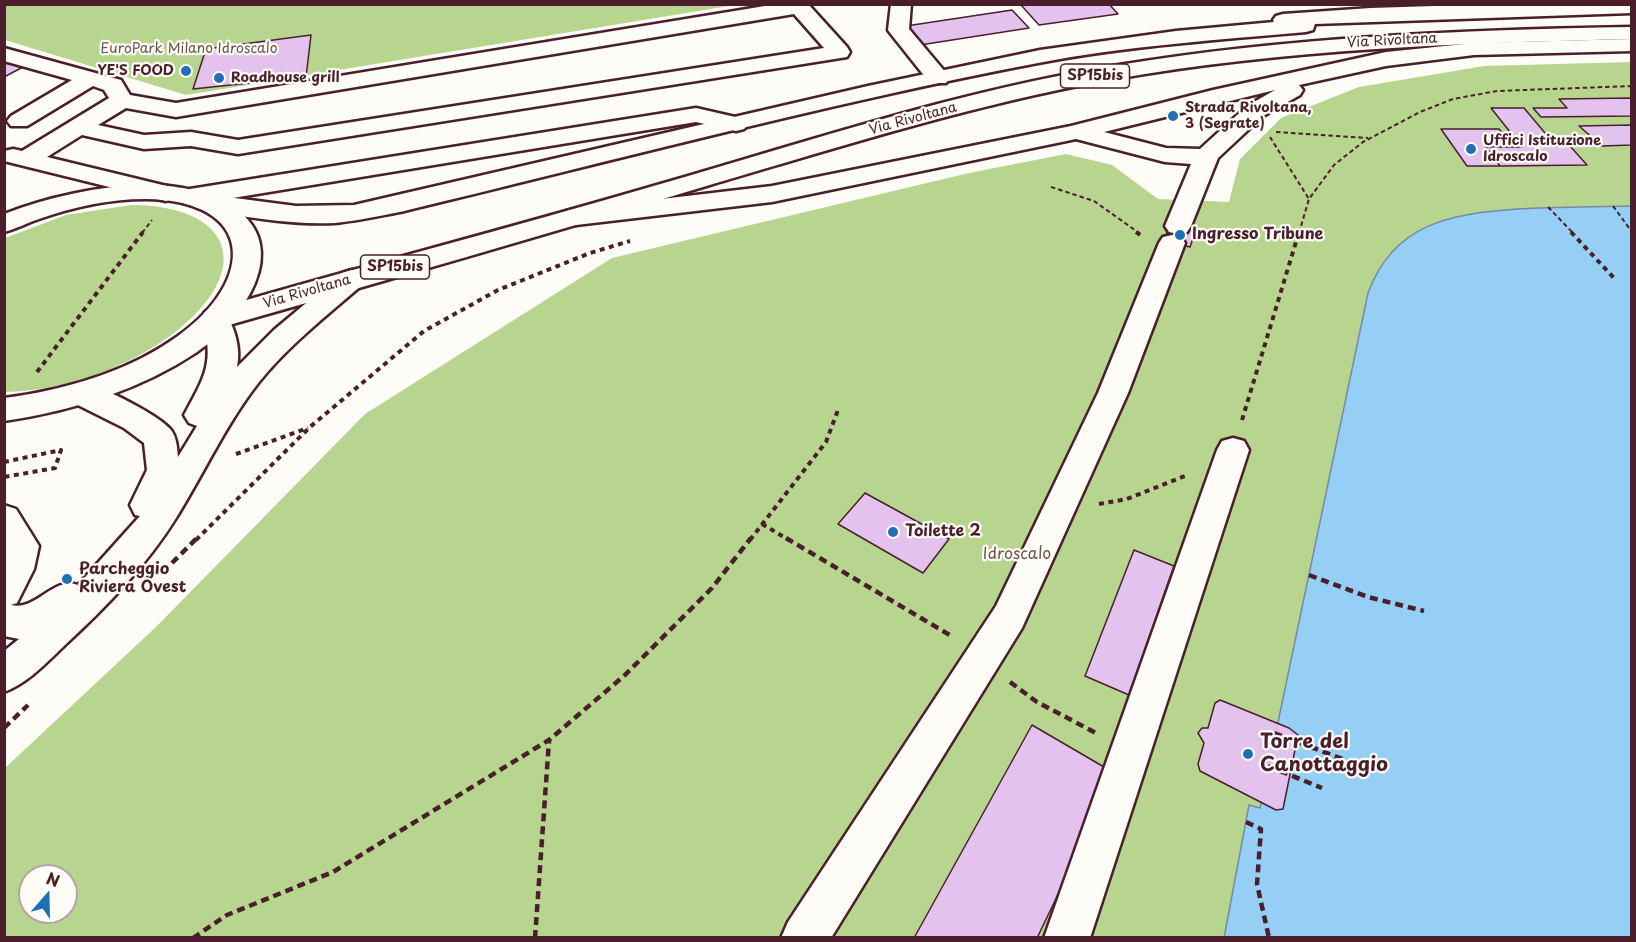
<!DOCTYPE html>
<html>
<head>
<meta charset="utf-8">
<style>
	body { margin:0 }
	#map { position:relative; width:1636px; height:942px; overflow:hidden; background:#fdfcf7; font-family:"Playpen Sans",sans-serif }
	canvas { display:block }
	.frame { position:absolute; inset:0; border:6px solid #4a1f2b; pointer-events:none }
	.north { position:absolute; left:18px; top:864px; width:60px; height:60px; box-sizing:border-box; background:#fdfcf7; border:2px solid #b5a4a5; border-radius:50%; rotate:20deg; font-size:16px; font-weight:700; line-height:24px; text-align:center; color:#4a1f2b }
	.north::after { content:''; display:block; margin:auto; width:21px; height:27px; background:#1f6fb2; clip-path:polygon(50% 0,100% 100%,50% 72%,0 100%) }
</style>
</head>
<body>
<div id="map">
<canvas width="1636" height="942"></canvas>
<div class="frame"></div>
<div class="north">N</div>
</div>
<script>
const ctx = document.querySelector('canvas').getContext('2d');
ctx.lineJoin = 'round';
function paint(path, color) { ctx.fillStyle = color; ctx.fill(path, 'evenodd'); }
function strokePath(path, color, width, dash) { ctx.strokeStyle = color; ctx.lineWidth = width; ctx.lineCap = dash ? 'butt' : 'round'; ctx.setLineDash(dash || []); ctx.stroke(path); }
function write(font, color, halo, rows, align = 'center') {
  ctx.font = font + ' "Playpen Sans",sans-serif'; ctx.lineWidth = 4.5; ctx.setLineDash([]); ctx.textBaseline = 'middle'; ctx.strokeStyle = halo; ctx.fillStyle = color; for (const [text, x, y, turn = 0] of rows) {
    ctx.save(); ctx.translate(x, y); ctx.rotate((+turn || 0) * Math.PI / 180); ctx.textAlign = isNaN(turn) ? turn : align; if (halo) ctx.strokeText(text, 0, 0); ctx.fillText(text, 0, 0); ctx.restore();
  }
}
const green = new Path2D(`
	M4 5H735L186 95 5 40Z
	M1631 62V937L5 938V768L157 626 365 414 612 258 969 173 1066 154 1112 165 1158 199 1229 202 1240 159 1281 118 1359 87 1484 66ZM30 876H66V912H30Z
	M131 205C228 205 257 265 179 329 132 367 65 391 5 392V238L66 215Z`);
const water = new Path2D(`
	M1631 206V937L1224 938 1249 805 1260 808 1368 293C1394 223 1450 214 1517 209 1555 207 1593 207 1631 206Z`);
const building = new Path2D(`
	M1109 4 1118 14 1039 25 1021 5Z
	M1012 10 1029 28 920 45 906 26Z
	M311 35 306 77 193 89 206 49Z
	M4 62 23 67 4 77Z
	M1631 98 1632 116 1541 117 1533 108H1567L1559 99Z
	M1491 108H1524L1556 146H1570L1587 165 1500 166 1486 147H1522Z
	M1632 125V145L1602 146 1579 126Z
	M1441 129H1499L1513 147H1486L1500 166H1467Z
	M1170 223 1196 230 1190 247 1164 241Z
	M865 493 949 539 923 573 838 524Z
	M1134 550 1174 566 1129 695 1085 676Z
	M1220 700 1289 728 1298 735 1283 809 1276 810 1200 771 1198 764 1204 743 1198 733 1202 728H1208L1215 703Z
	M1032 725 1116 774 1037 938H914Z`);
const pathFar2 = new Path2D(`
	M1276 132 1368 138
	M1270 137 1309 199
	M1051 187 1094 201 1139 233
	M1613 206 1632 232
	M1548 207 1573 233
	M142 233 152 220
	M1299 233 1309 199 1334 165 1363 142 1420 112 1453 99 1497 91 1632 86`);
const pathFar1 = new Path2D(`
	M1136 232 1142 236
	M1571 232 1614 278
	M37 372 143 232
	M1242 420 1299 232
	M236 454 308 428
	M4 462 61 450 55 468 4 477
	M1099 504 1127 499 1185 476
	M762 524 789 540
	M196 540 310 427 424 331 498 290 590 253 630 241
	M750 540 826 442 838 410`);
const path = new Path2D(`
	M786 538 953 637
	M172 563 197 538
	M1309 575 1368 597 1424 611
	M1010 682 1037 702 1096 733
	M4 728 28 705
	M1274 733 1366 768
	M1268 766 1322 788
	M1246 822 1261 829 1257 884 1269 938
	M193 938 227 915 333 872 549 740 625 675 712 588 751 538
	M535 938 549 741`);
const minor = new Path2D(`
	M777 4H808L847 47 850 52 847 57 238 154 191 146 144 149 82 135 47 157 175 188 179 193 175 198 166 201 4 161V151L13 149 22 151 109 98 104 90 93 86 27 126H11L7 121 11 116 72 80 4 61V48L121 80 130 95 176 103ZM794 14 824 48 238 140 191 132 144 135 98 125 126 108 176 117Z
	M891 4H911L909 29 946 73 949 78 946 83H930L891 34 888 30Z
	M1632 39V51L1474 55 1386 66 1299 85 1303 90 1300 95 1263 116 1218 158 1191 226 1187 232 1178 234 1169 232 1165 226 1191 164 1165 162 1076 139 772 202 576 225 567 223 563 217 567 211 576 209 772 186 1071 126 1213 90 1386 52 1474 43ZM1275 90 1247 106 1200 149 1166 148 1104 132Z
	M696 108 744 119 748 124 744 129 736 131 696 122 190 205 181 202 177 197 181 192 190 189Z
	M1172 235 1181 237 1185 243 1128 393 1022 628 831 938H781L788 922 996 606 1098 393 1159 243 1163 237Z
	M352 270 362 273 366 279 362 285C326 316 288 346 259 382 226 424 204 473 176 518 146 566 106 607 65 645 47 662 28 683 4 692V651L19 639 4 636V505L16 509 39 546 34 569 17 603 11 605C37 611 53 576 78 585L140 516 135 515 130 505 147 470 144 443 124 428 72 402 68 394 72 386C77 385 81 383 86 384 104 387 160 416 171 430 177 438 177 448 178 457L197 426 189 423 184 415C204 378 216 361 201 319L205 312 215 309 225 312C235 329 241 348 237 367L274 330 342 273Z
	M1233 438 1244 441 1249 450 1090 938H1044L1217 450 1222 441Z`);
const major = new Path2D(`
	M145 184C175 186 206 189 233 207 295 248 241 322 197 352 140 390 72 411 4 421V398C65 390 128 372 178 336 257 279 255 200 145 199 109 199 73 207 39 219 27 223 16 229 4 232V214C50 196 97 187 145 184Z`);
const highway = new Path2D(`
	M1497 4H1632V13L1315 24 1313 30 1306 32C1217 40 1126 46 1038 63 824 104 612 161 400 212 378 216 357 221 335 223 291 225 247 217 204 210L195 207 191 202 195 197 204 194 296 206 354 205 868 86 1040 50 1176 31 1274 22 1273 20 1276 16 1283 14 1371 8Z
	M1632 27V39C1459 43 1285 49 1115 79 978 103 846 145 713 184 547 234 381 282 215 329L205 326 201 319 205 312C355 268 507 229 657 185 810 141 962 90 1119 65 1289 37 1460 30 1632 27Z`);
const markers = [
	[186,71,6,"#1f6fb2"],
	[219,78,6,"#1f6fb2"],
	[1173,116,6,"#1f6fb2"],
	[1471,149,6,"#1f6fb2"],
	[1180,235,6,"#1f6fb2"],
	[893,532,6,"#1f6fb2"],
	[67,579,6,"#1f6fb2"],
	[1248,754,6,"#1f6fb2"]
];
const farStreetnames = [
	["Via Rivoltana",1392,41,-3],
	["Via Rivoltana",913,119,-15],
	["Via Rivoltana",307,292,-16]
];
const farParknames = [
	["EuroPark Milano Idroscalo",189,49]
];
const farPoinames = [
	["YE'S FOOD",174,71,"right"],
	["Roadhouse grill",231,78],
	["Strada Rivoltana,",1185,108],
	["3 (Segrate)",1185,124],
	["Uffici Istituzione",1483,141],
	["Idroscalo",1483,157]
];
const shields = [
	[1095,76,69],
	[395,267,69]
];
const shieldNames = [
	["SP15bis",1095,76],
	["SP15bis",395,267]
];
const poiNames = [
	["Ingresso Tribune",1192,235],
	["Toilette 2",905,532],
	["Parcheggio",79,570],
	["Riviera Ovest",79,588]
];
const parkNames = [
	["Idroscalo",1017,555]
];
const nearPoinames = [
	["Torre del",1260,742],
	["Canottaggio",1260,765]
];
paint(green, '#b7d58e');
paint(water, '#95cff5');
strokePath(water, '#7789a4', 1.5);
paint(building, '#e3c2ee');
strokePath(building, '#4a1f2b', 1.5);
strokePath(minor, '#4a1f2b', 5);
strokePath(major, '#4a1f2b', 5);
strokePath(highway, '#4a1f2b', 5);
strokePath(pathFar2, '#4a1f2b', 2, [4.5, 3]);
strokePath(pathFar1, '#4a1f2b', 4, [5, 4.5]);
strokePath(path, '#4a1f2b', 4.5, [8, 5]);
paint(minor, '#fdfcf7');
paint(major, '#fdfcf7');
paint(highway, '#fdfcf7');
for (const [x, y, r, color] of markers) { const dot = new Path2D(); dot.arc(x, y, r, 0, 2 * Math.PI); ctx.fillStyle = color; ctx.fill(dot); strokePath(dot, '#fdfcf7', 2); }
write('14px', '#4a1f2b', '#fdfcf7', farStreetnames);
write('14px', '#6b5649', '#fdfcf7', farParknames);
write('bold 14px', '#4a1f2b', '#fdfcf7', farPoinames, 'left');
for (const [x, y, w] of shields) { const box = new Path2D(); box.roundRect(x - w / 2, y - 12, w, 24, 4.5); ctx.fillStyle = '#fdfcf7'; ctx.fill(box); strokePath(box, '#4a1f2b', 1.5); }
write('bold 15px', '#4a1f2b', null, shieldNames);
write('bold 16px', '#4a1f2b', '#fdfcf7', poiNames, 'left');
write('16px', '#6b5649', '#fdfcf7', parkNames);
write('bold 20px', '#4a1f2b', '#fdfcf7', nearPoinames, 'left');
</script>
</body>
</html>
